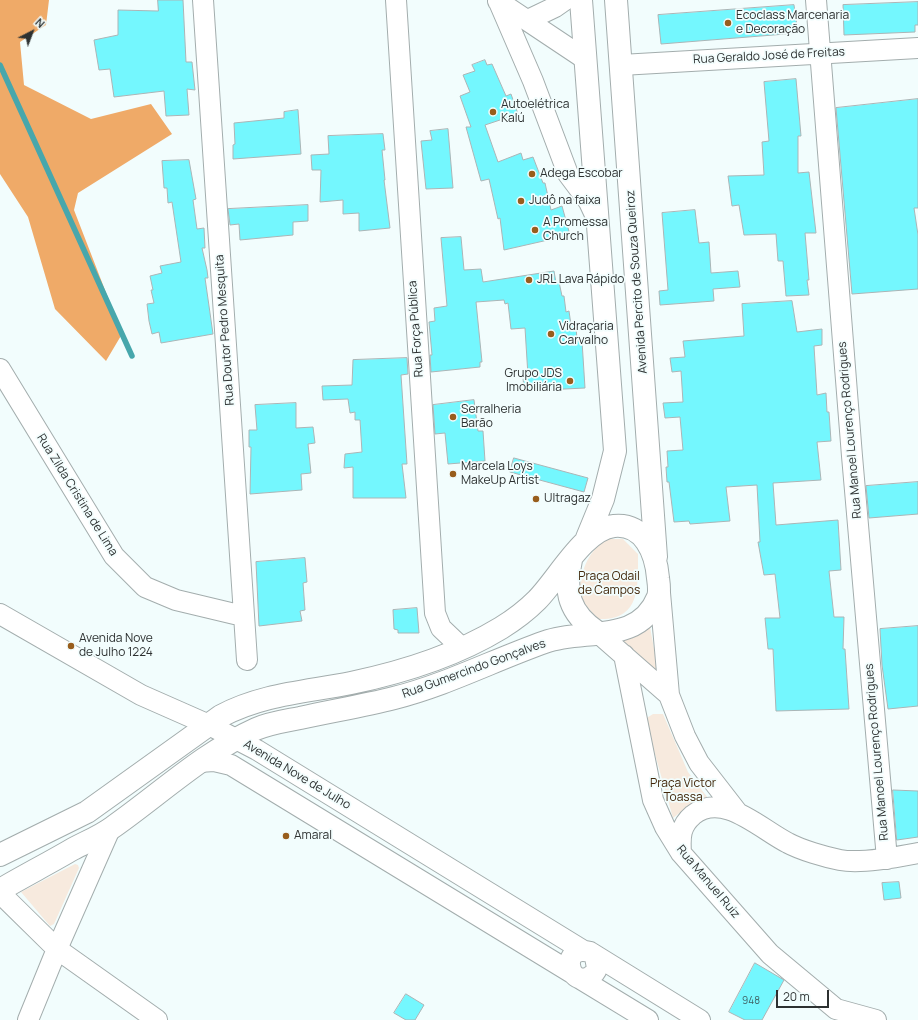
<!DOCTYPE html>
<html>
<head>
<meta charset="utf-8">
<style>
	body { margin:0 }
	#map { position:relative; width:918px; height:1020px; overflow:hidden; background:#f2fdfd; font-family:Manrope,sans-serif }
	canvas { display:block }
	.north { position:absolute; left:12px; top:12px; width:40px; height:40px; -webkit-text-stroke:3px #f2fdfd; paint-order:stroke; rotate:42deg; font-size:11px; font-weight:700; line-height:16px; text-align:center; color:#2d3131 }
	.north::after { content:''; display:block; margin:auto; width:14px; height:18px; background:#2d3131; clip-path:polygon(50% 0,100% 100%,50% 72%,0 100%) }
	.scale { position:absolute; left:776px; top:990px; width:53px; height:18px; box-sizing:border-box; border:2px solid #2d3131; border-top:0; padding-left:5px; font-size:12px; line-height:14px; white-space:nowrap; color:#2d3131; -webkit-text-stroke:3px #f2fdfd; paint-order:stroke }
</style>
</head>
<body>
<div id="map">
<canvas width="918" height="1020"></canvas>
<div class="north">N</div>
<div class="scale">20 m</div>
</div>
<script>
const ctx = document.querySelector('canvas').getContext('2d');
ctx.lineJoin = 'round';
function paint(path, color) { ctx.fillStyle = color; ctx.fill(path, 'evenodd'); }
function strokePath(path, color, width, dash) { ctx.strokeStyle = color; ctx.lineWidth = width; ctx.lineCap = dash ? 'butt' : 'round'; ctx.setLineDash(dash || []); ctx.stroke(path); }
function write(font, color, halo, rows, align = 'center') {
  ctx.font = font + ' Manrope,sans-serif'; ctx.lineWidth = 3.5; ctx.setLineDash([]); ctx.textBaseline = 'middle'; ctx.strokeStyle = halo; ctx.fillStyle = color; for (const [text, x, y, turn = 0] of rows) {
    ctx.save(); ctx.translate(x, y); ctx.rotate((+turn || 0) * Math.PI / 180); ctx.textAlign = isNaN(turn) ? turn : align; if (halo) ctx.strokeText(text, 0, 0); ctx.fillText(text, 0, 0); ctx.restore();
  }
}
const green = new Path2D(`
	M607 539H623L638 554C638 586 641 621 598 619L579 598C580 573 586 553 607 539Z
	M650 627 658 670 653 671 617 644Z
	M653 714H663L688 772 708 798 687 807 673 818 645 719Z
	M75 864 78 865 79 868 54 924 50 926 21 892Z`);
const forest = new Path2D(`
	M0 0H49L46 25 20 42 24 85 91 119 151 104 172 134 78 193 74 210 122 334 106 361 55 309 28 217 0 174Z`);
const stream = new Path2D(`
	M0 65 132 356`);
const building = new Path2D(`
	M158 0H183L186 62H192L195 90 187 89 189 115 166 116 164 91 114 97 110 69 99 70 94 40 118 35V10L158 11Z
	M918 2V25H915V32L844 35 843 5Z
	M794 5 798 33 661 44 658 15Z
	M485 60 487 65 492 64 506 96 511 94 518 114 485 125 498 162 521 153 523 160 533 157 543 183H545L551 210 562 206 570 235 504 250 500 218 498 219 489 179 481 181 466 127H471L460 96 470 92 463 75 475 71 472 65Z
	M796 79 801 136H798V173L809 172 816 233H805L809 280H807L809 295 786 296 783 261H778L776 234 744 235 739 205 732 206 728 176 764 175 762 142 769 141 764 82Z
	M918 99V208H914L918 235V289L852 294 836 108Z
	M298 110 301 154 233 159V145L235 144 234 123 284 118V112Z
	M448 129 453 188 426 189 421 141 432 140 430 131Z
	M383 134 385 150H382L385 180H384L390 228 359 231V213L343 214V200L320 202 321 170H312L311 155 329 154 328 136Z
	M189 160 196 199 193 200 197 229 204 228 205 248H202L207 270 208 278H205L213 334 161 343 159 332 152 334 149 321 147 304 154 303 151 290H153L150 276 162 273 160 266 181 262 172 202 168 203 167 188H164L162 161Z
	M308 205V221L293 222V235L240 240 239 224 230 225 228 209Z
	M695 210 699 243 709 242 711 273 738 271 740 287 713 289 714 301 660 305 659 291 668 290 662 213Z
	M461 237 464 270 481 269 483 282 554 271 556 283 559 282 562 296H564L566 312 569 311 571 325H576L577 341H582L585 388 524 391 523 377 528 376 525 328 511 329 508 303 505 304 504 300 476 302 482 362H480V367L431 372 430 355H432L429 322 435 321 434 308 447 306 441 238Z
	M792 301 797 332 822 329V345L814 346 817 395 826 393 827 412H829L831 441 817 442 821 480 773 483 776 525 838 520 841 570 829 571 834 617H844L843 649H845L849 709 776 711 773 649H768L765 618H780L775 574 764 575 758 542H760L757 485 726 487 730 521 690 524 689 521 674 522 669 482H667L666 467H668L667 451 683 450 680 417 665 418 663 403 683 402 681 371 672 372 670 358 685 357 683 341 744 336 742 304Z
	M407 358 408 374 401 375 407 464H402L406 498H353V467L344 468 345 454 362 452 360 420H355V412L350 413 348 399 323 400 322 386 352 385 353 360Z
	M474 400 478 431H483L485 461 448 464 445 433 435 434 433 405Z
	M296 403V428L313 427 315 443 308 444 311 473 301 474 302 490 250 494 251 447H249V430H257L255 405Z
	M514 458 588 478 584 492 510 472Z
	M918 482V514L869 518 866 486Z
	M305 558 307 582 303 583 305 610 300 611 302 621 259 626 256 562Z
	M417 608 419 633H398V630L394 629 393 610Z
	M918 626V706L888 709 882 665 880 629Z
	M893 790 918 791V837L897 840Z
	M899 882 901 898 884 900 882 883Z
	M755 963 784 980 762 1020H745L729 1012Z
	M406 994 424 1005 415 1020H406L394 1013Z`);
const minor = new Path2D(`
	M203 0 247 660
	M396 0 435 613 441 628 462 648
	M498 0 533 81 568 174 589 202 597 219
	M816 0 852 456 887 859
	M498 1 585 59
	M528 20 555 7 565 0
	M621 65 918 48
	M0 369 114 556 145 587 176 600 243 616
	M660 593 669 695 685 736 699 763 737 812
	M0 614 141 695 209 725 257 750 584 951
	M597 632 669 695
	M624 655 653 800 665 827 681 853 770 954 836 1009 876 1020
	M199 762 214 761 231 765 572 973
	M681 853C680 837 680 826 693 815 723 791 760 829 788 843 801 850 825 857 840 860 861 864 897 857 918 853
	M0 893 57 949 157 1020
	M595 957 597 968C596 972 593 975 589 977 567 987 560 944 590 952L700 1020
	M579 978 648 1020
	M28 1020 57 949 110 829`);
const major = new Path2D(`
	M581 0 615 451 603 499 587 538
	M616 0 656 557
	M571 560C564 592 569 613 597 632
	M0 855 87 812 221 716C262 694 306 692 351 683 404 672 455 656 501 628 514 620 526 611 537 600 558 579 584 529 614 526 644 523 656 553 658 578 659 585 660 591 658 597 639 645 584 628 545 642 494 660 446 685 394 698 363 706 331 711 300 718 285 721 270 723 256 729 203 753 160 794 113 827 101 836 86 842 73 849 49 863 24 876 0 890`);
const markers = [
	[728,23,4,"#985d1c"],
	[493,112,4,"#985d1c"],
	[532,174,4,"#985d1c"],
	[521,201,4,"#985d1c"],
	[535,230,4,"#985d1c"],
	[529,280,4,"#985d1c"],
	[551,334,4,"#985d1c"],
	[570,381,4,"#985d1c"],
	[453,417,4,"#985d1c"],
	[453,474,4,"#985d1c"],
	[536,499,4,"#985d1c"],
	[71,646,4,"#985d1c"],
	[286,836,4,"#985d1c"]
];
const numberNames = [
	["948",751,1001]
];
const poiNames = [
	["Ecoclass Marcenaria",736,16],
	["e Decoração",736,30],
	["Autoelétrica",501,105],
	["Kalú",501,119],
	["Adega Escobar",540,174],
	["Judô na faixa",529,201],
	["A Promessa",543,223],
	["Church",543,237],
	["JRL Lava Rápido",537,280],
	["Vidraçaria",559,327],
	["Carvalho",559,341],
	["Grupo JDS",562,374,"right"],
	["Imobiliária",562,388,"right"],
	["Serralheria",461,410],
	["Barão",461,424],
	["Marcela Loys",461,467],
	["MakeUp Artist",461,481],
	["Ultragaz",544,499],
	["Avenida Nove",79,639],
	["de Julho 1224",79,653],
	["Amaral",294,836]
];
const streetNames = [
	["Rua Geraldo José de Freitas",769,56,-3],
	["Avenida Percito de Souza Queiroz",637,282,-94],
	["Rua Força Pública",416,329,-94],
	["Rua Doutor Pedro Mesquita",225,330,-94],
	["Rua Manoel Lourenço Rodrigues",850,430,-95],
	["Rua Zilda Cristina de Lima",77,495,58],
	["Rua Gumercindo Gonçalves",474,669,-20],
	["Rua Manoel Lourenço Rodrigues",877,752,-95],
	["Avenida Nove de Julho",297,775,31],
	["Rua Manuel Ruiz",708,882,50]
];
const parkNames = [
	["Praça Odail",609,577],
	["de Campos",609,591],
	["Praça Victor",683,784],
	["Toassa",683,798]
];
paint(green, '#f7eade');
paint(forest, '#efaa68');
strokePath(stream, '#47a7ac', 5.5);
paint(building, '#74f7fe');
strokePath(building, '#abb5b6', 1);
strokePath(minor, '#a3adad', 22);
strokePath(major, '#a3adad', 24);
strokePath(minor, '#fff', 20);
strokePath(major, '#fff', 22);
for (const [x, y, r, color] of markers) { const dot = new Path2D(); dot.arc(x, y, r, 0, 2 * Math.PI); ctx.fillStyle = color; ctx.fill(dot); strokePath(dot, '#f2fdfd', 1.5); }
write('10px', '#3f6264', null, numberNames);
write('12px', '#2d3131', '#f2fdfd', poiNames, 'left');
write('12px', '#2d3131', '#f2fdfd', streetNames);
write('12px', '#43280b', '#f2fdfd', parkNames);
</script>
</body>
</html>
